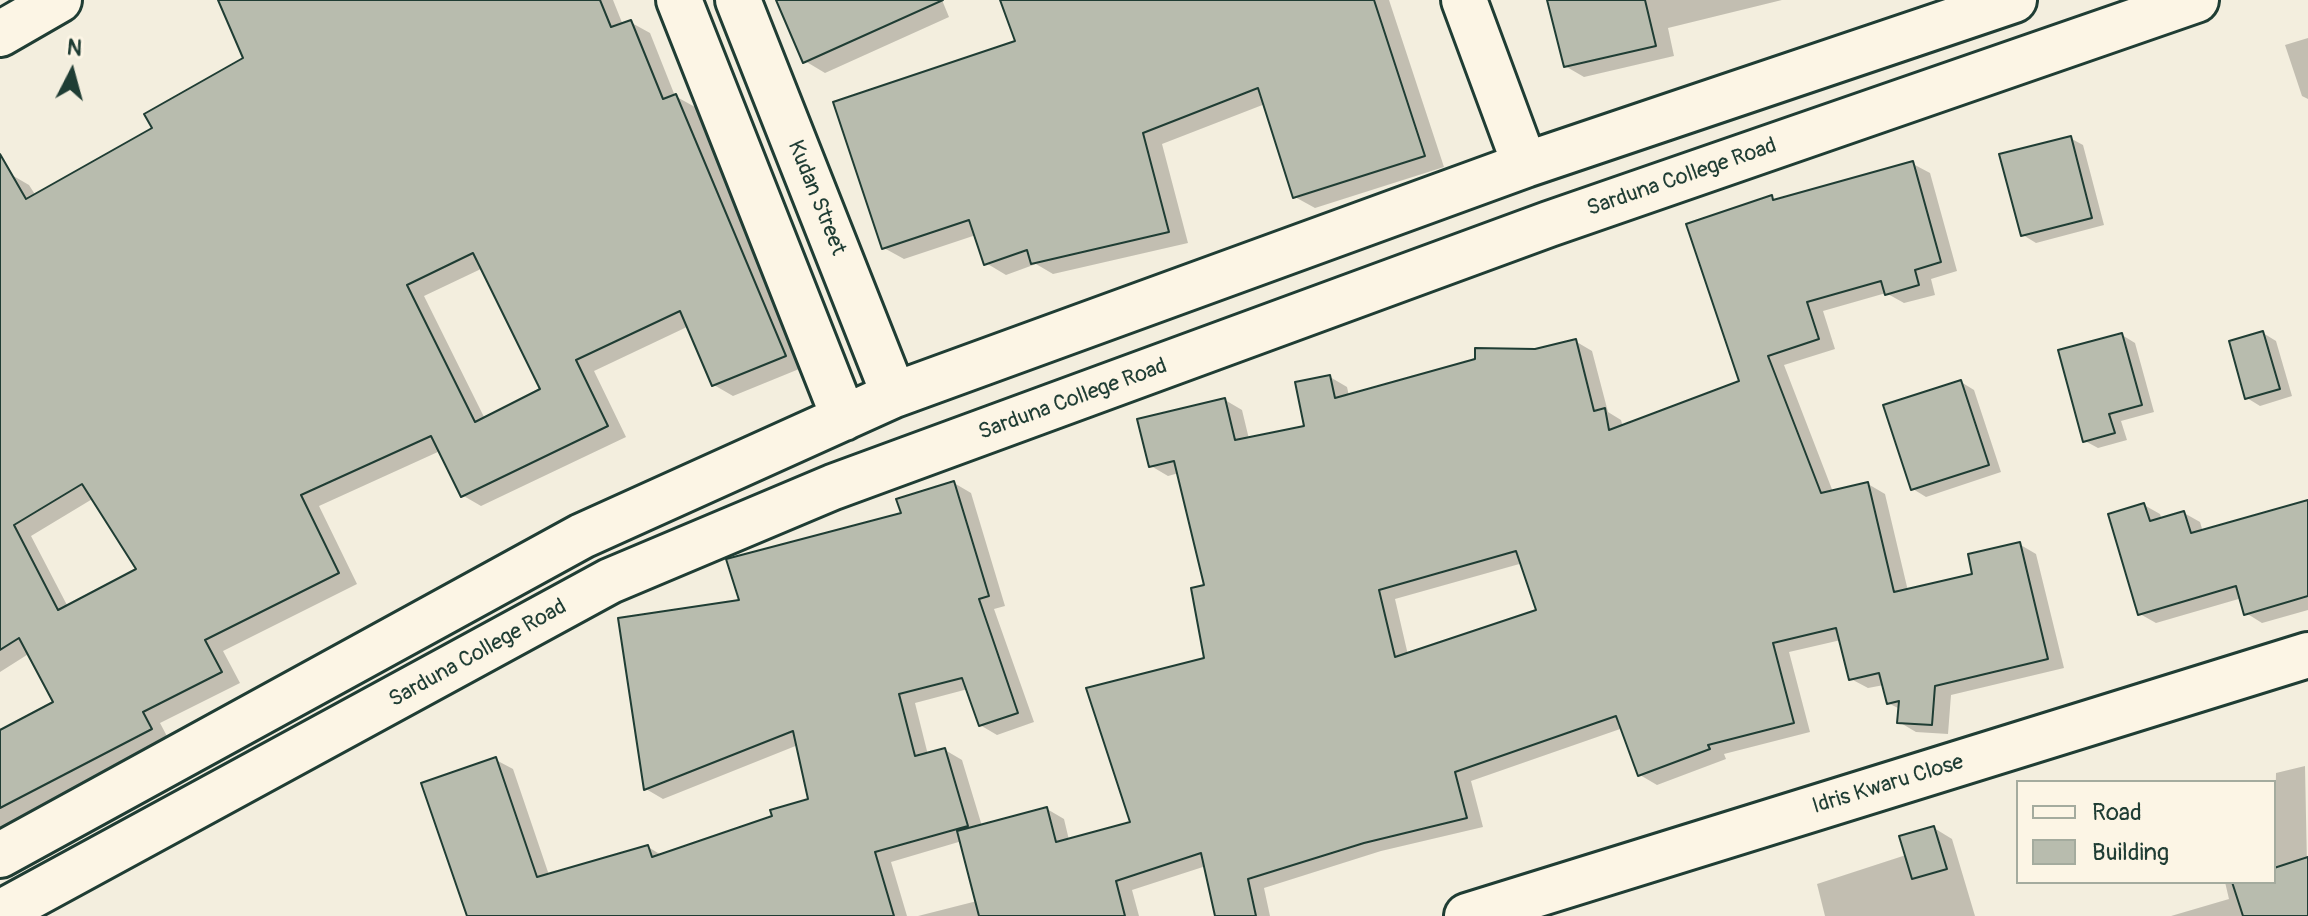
<!DOCTYPE html>
<html>
<head>
<meta charset="utf-8">
<style>
	body { margin:0 }
	#map { position:relative; width:2308px; height:916px; overflow:hidden; background:#f3eede; font-family:Pangolin,sans-serif }
	canvas { display:block }
	.legend { position:absolute; left:2016px; top:780px; width:260px; height:104px; box-sizing:border-box; background:#fcf5e5; border:2px solid #a4ab9e; margin:0; padding:10px 14px; list-style:none; font-size:24px; color:#1f3d34 }
	.legend li { display:flex; align-items:center; gap:16px; height:40px }
	.legend b { width:40px; border:2px solid #a4ab9e }
	.north { position:absolute; left:32px; top:32px; width:80px; height:80px; -webkit-text-stroke:6px #fcf5e5; paint-order:stroke; rotate:6deg; font-size:22px; font-weight:700; line-height:32px; text-align:center; color:#1f3d34 }
	.north::after { content:''; display:block; margin:auto; width:28px; height:36px; background:#1f3d34; clip-path:polygon(50% 0,100% 100%,50% 72%,0 100%) }
</style>
</head>
<body>
<div id="map">
<canvas width="2308" height="916"></canvas>
<ul class="legend">
<li><b style="height:10px;background:#fcf5e5"></b>Road</li>
<li><b style="height:22px;background:#b8bcae"></b>Building</li>
</ul>
<div class="north">N</div>
</div>
<script>
const ctx = document.querySelector('canvas').getContext('2d');
ctx.lineJoin = 'round';
function paint(path, color) { ctx.fillStyle = color; ctx.fill(path, 'evenodd'); }
function strokePath(path, color, width, dash) { ctx.strokeStyle = color; ctx.lineWidth = width; ctx.lineCap = dash ? 'butt' : 'round'; ctx.setLineDash(dash || []); ctx.stroke(path); }
function write(font, color, halo, rows, align = 'center') {
  ctx.font = font + ' Pangolin,sans-serif'; ctx.lineWidth = 6; ctx.setLineDash([]); ctx.textBaseline = 'middle'; ctx.strokeStyle = halo; ctx.fillStyle = color; for (const [text, x, y, turn = 0] of rows) {
    ctx.save(); ctx.translate(x, y); ctx.rotate((+turn || 0) * Math.PI / 180); ctx.textAlign = isNaN(turn) ? turn : align; if (halo) ctx.strokeText(text, 0, 0); ctx.fillText(text, 0, 0); ctx.restore();
  }
}
const shadow = new Path2D(`
	M220 0H613L623 25 630 22 650 33 675 96 695 107 804 367 733 396 714 385 689 326 594 371 626 437 481 506 462 495 440 451 319 506 357 584 223 651 240 683 160 723 169 740 0 829V728L2 731 56 702 30 653 0 672V180L10 174 29 185 36 196 154 129 245 58ZM483 268 543 390 485 419 424 296ZM94 498 138 570 68 607 31 536Z
	M779 0H942L949 17 825 73 805 61Z
	M1002 0H1389L1444 167 1315 208 1295 197 1265 104 1162 144 1188 243 1053 274 1036 264 1006 275 986 263 976 235 904 259 884 248 1018 42Z
	M1549 0H1782L1668 28 1674 56 1584 77 1565 66Z
	M2308 38V99L2302 96 2285 45Z
	M2070 138 2083 145 2104 225 2036 243 2023 235Z
	M1913 164 1930 173 1957 271 1931 279 1935 295 1904 303 1886 293 1823 311 1835 349 1784 365 1833 492 1868 484 1885 494 1908 591 1975 576 2019 544 2036 554 2064 668 1951 695 1948 734 1916 732 1899 722 1900 709 1888 703 1884 685 1868 688 1851 679 1841 640 1789 652 1810 732 1724 754 1726 759 1657 785 1640 775 1623 728 1471 781 1483 827 1381 851 1264 888 1270 916H1217L1206 866 1132 890 1139 916H918L977 901 962 841 891 862 907 916H470L496 760 513 769 549 875 648 847 663 856 775 817 810 800 798 745 663 799 646 789 742 602 954 483 971 493 1005 606 994 609 1034 722 997 735 980 725 968 689 915 703 928 755 945 750 962 760 982 826 1047 809 1064 819 1069 840 1133 823 1206 660 1207 587 1179 473 1168 476 1151 466 1225 400 1242 410 1249 439 1307 427 1330 377 1347 387 1349 396 1575 341 1592 351 1608 412 1621 420 1623 427 1742 382 1771 197 1778 201ZM1523 563 1538 611 1408 655 1395 599Z
	M2263 333 2276 341 2292 396 2260 406 2247 398Z
	M2122 335 2135 343 2154 412 2121 421 2127 440 2098 448 2085 441Z
	M1961 382 1974 390 2001 472 1926 497 1913 489Z
	M2308 502V610L2262 623 2246 613 2242 598 2156 623 2140 614 2144 505 2160 514 2162 520 2184 513 2200 522 2203 532Z
	M2305 766 2308 916H2171L2229 899 2225 882H2274L2276 773Z
	M1934 828 1952 839 1975 916H1825L1817 884 1906 855Z`);
const building = new Path2D(`
	M218 0H600L611 27 631 20 663 99 676 94 786 356 712 386 680 311 576 360 608 426 461 497 431 436 301 495 339 573 205 640 222 672 143 712 152 729 0 808V730L53 702 19 638 0 650V154L26 199 152 128 144 114 243 58ZM473 253 540 389 475 422 407 285ZM82 484 136 569 58 610 14 525Z
	M776 0H943L803 63Z
	M1000 0H1374L1425 156 1293 198 1258 88 1143 133 1169 232 1031 264 1027 250 984 265 969 220 882 249 833 102 1015 41Z
	M1547 0H1645L1656 46 1564 67Z
	M2071 136 2092 218 2021 236 1999 154Z
	M1913 161 1941 262 1915 270 1919 285 1885 295 1881 281 1807 302 1819 339 1768 356 1821 493 1868 482 1894 592 1972 574 1968 554 2020 542 2048 659 1935 686 1932 725 1897 723 1899 701 1887 704 1879 673 1849 680 1836 628 1773 643 1794 723 1708 745 1710 749 1638 776 1616 716 1455 772 1467 818 1364 843 1248 879 1256 916H1215L1201 853 1116 881 1125 916H979L957 831 1047 807 1056 842 1130 822 1086 688 1204 658 1191 588 1204 585 1174 461 1149 467 1137 419 1225 398 1235 440 1304 426 1295 382 1330 375 1335 398 1475 359V348L1535 349 1576 339 1594 411 1605 408 1609 430 1739 381 1686 224 1772 195 1773 200ZM1516 551 1536 610 1395 657 1379 590Z
	M2263 331 2280 389 2245 399 2229 341Z
	M2122 333 2142 405 2109 414 2115 433 2083 442 2058 350Z
	M1961 380 1989 465 1911 490 1883 405Z
	M954 481 989 596 979 599 1018 713 979 726 962 678 899 694 915 756 945 748 968 826 875 852 894 916H467L421 783 496 757 537 877 648 845 652 857 772 816 770 810 808 799 793 731 644 790 618 618 739 600 726 559 901 513 896 499Z
	M2308 500V596L2244 615 2236 586 2138 615 2108 514 2144 503 2150 521 2184 511 2191 533Z
	M1934 826 1947 869 1912 879 1899 836Z
	M2308 857V916H2243L2232 882H2274V868Z`);
const minor = new Path2D(`
	M679 0 844 418
	M738 0 894 395
	M1464 0 1525 165
	M0 34 59 0
	M0 855 582 536 894 395 1525 165 2014 0
	M0 913 610 581 833 487 1549 224 2196 0
	M1467 916 2308 655`);
const streetNames = [
	["Sarduna College Road",1682,178,-19],
	["Kudan Street",816,198,68],
	["Sarduna College Road",1073,400,-20],
	["Sarduna College Road",478,654,-29],
	["Idris Kwaru Close",1888,785,-17]
];
paint(shadow, '#0003');
paint(building, '#b8bcae');
strokePath(building, '#1f3d34', 2);
strokePath(minor, '#1f3d34', 50);
strokePath(minor, '#fcf5e5', 44);
write('22px', '#1f3d34', '#fcf5e5', streetNames);
</script>
</body>
</html>
